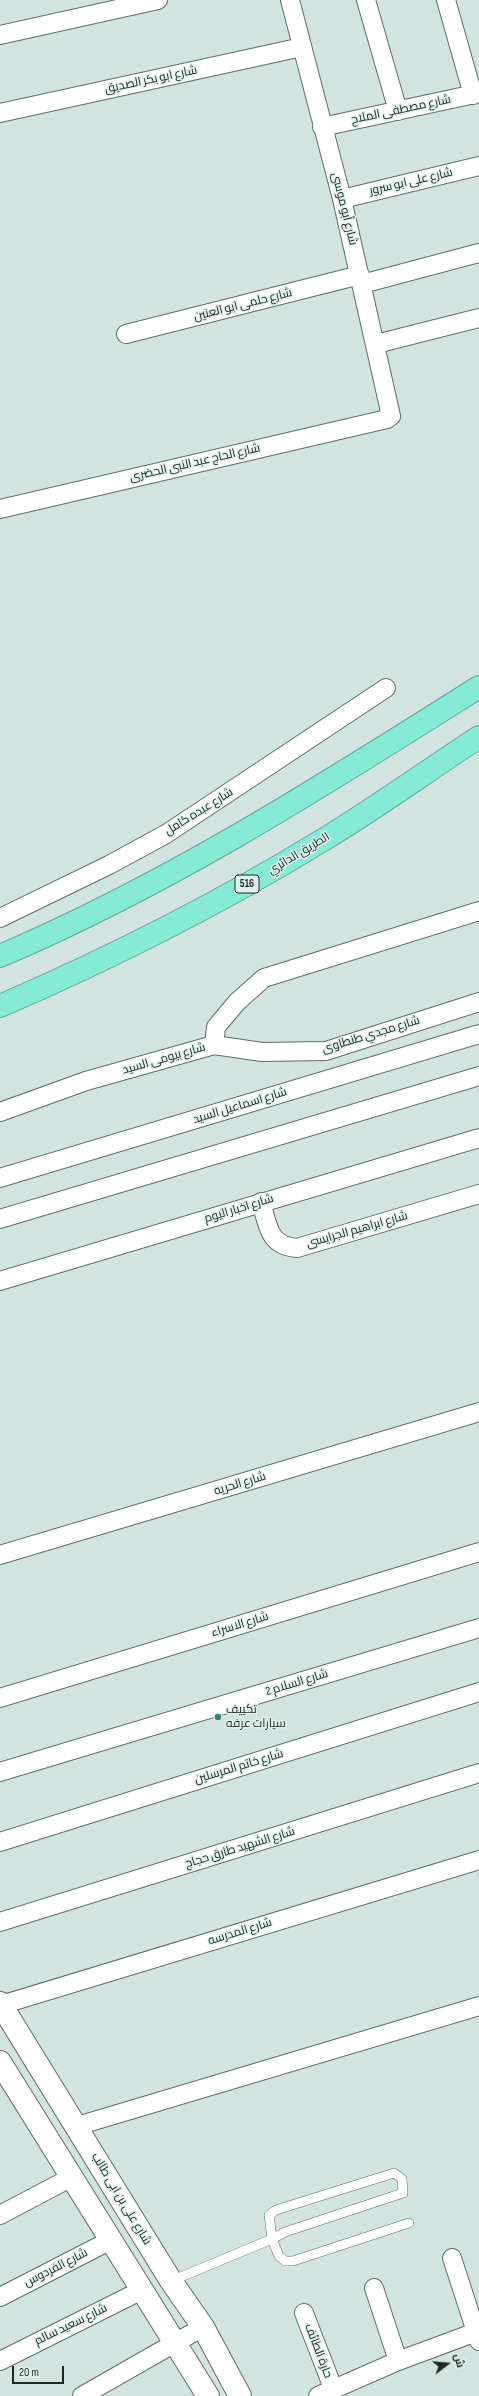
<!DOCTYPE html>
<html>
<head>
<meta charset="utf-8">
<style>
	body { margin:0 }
	#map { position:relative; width:479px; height:2396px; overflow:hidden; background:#d2e4df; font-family:"Sofia Sans Condensed",Cairo,sans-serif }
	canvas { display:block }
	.north { position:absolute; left:427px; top:2344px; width:40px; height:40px; -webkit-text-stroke:3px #dff1ec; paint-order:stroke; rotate:74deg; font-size:11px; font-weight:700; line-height:16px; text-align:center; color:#1f2624 }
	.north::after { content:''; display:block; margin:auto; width:14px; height:18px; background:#1f2624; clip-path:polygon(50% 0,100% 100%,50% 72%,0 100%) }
	.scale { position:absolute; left:12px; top:2366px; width:52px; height:18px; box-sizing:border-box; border:2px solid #1f2624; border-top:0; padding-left:5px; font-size:12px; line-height:14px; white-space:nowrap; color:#1f2624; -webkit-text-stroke:3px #dff1ec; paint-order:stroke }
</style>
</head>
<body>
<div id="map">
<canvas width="479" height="2396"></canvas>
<div class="north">ش</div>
<div class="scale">20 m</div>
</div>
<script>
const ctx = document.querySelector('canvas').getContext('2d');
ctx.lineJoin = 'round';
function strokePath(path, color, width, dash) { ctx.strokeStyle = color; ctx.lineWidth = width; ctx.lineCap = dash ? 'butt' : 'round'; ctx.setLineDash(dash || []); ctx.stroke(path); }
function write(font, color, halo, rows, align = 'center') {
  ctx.font = font + ' "Sofia Sans Condensed",Cairo,sans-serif'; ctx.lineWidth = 3; ctx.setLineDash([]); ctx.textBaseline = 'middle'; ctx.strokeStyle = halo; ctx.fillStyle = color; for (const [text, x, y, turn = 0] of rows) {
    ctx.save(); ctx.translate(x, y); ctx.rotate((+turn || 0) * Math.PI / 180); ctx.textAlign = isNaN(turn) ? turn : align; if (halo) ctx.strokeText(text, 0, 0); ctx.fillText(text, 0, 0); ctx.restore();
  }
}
const lane = new Path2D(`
	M171 2281 272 2239 269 2215 276 2210 394 2173 402 2179 403 2193 285 2232 272 2239 279 2256 285 2261H293L409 2223`);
const street = new Path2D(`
	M366 0 398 111
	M446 0 473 95
	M0 35 158 0
	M0 113 302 47
	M322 127 479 93
	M342 199 479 166
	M362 284 479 253
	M126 334 360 275
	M376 344 479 318
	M0 509 387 419 391 416 342 199 290 0
	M0 918 109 865 166 834 386 688
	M214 1045 262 1052 326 1051 479 1002
	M0 1112 86 1081 214 1045 216 1027 237 1002 264 978 479 911
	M0 1178 479 1034
	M261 1202C268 1225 268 1246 297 1248L479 1194
	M0 1219 479 1076
	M0 1281 479 1138
	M0 1555 479 1412
	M0 1698 479 1552
	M0 1772 479 1628
	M0 1842 479 1692
	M0 1922 479 1773
	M1 2005 479 1860
	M77 2126 479 2006
	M0 2215 72 2177
	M452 2258 479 2341
	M374 2288 398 2361
	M0 2297 111 2240
	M304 2313 333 2388
	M0 2361 142 2290
	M82 2396 203 2327
	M318 2396 398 2361 479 2331`);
const secondary = new Path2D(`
	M0 2003 171 2281 203 2327 240 2396
	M0 2062 208 2396`);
const highway = new Path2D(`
	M0 956C169 884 324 785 479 687
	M0 1006C111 958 220 903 323 840 376 808 427 771 479 737`);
const markers = [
	[218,1717,4,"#3b7e71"]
];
const shields = [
	[247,884,24]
];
const shieldNames = [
	["516",247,884]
];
const streetNames = [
	["شارع ابو بكر الصديق",151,80,-12],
	["شارع مصطفى الملاح",401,110,-12],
	["شارع على ابو سرور",411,182,-13],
	["شارع أبو موسى",344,209,76],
	["شارع حلمى ابو العنين",243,305,-14],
	["شارع الحاج عبد النبى الحضرى",195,463,-13],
	["شارع عبده كامل",199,812,-32],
	["الطريق الدائري",299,854,-31],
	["شارع مجدي طنطاوى",371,1035,-17],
	["شارع بيومى السيد",164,1059,-16],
	["شارع اسماعيل السيد",240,1106,-17],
	["شارع اخبار اليوم",239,1209,-17],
	["شارع ابراهيم الجرايسى",357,1230,-16],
	["شارع الحريه",240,1484,-17],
	["شارع الاسراء",240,1625,-17],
	["شارع السلام 2",297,1683,-17],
	["شارع خاتم المرسلين",239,1767,-17],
	["شارع الشهيد طارق حجاج",240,1848,-17],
	["شارع المدرسه",240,1932,-17],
	["شارع على بن ابى طالب",121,2199,59],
	["شارع الفردوس",56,2268,-27],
	["شارع سعيد سالم",71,2325,-26],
	["حارة الطائف",318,2351,69]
];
const poiNames = [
	["تكييف",226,1710],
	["سيارات عرفه",226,1724]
];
strokePath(lane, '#5d6d69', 10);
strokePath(street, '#5d6d69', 20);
strokePath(secondary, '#5d6d69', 24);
strokePath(highway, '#62a698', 24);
strokePath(lane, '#fff', 9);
strokePath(street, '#fff', 18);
strokePath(secondary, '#fff', 22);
strokePath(highway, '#86ebd6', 22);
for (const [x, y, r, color] of markers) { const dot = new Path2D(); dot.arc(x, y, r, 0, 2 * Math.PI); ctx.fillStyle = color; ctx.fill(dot); strokePath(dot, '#dff1ec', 1.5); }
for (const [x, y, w] of shields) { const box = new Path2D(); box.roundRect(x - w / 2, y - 9, w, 18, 3); ctx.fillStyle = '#dff1ec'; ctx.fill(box); strokePath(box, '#1f2624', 1); }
write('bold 11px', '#1f2624', null, shieldNames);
write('12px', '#1f2624', '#dff1ec', streetNames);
write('12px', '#1f2624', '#dff1ec', poiNames, 'left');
</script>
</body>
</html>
